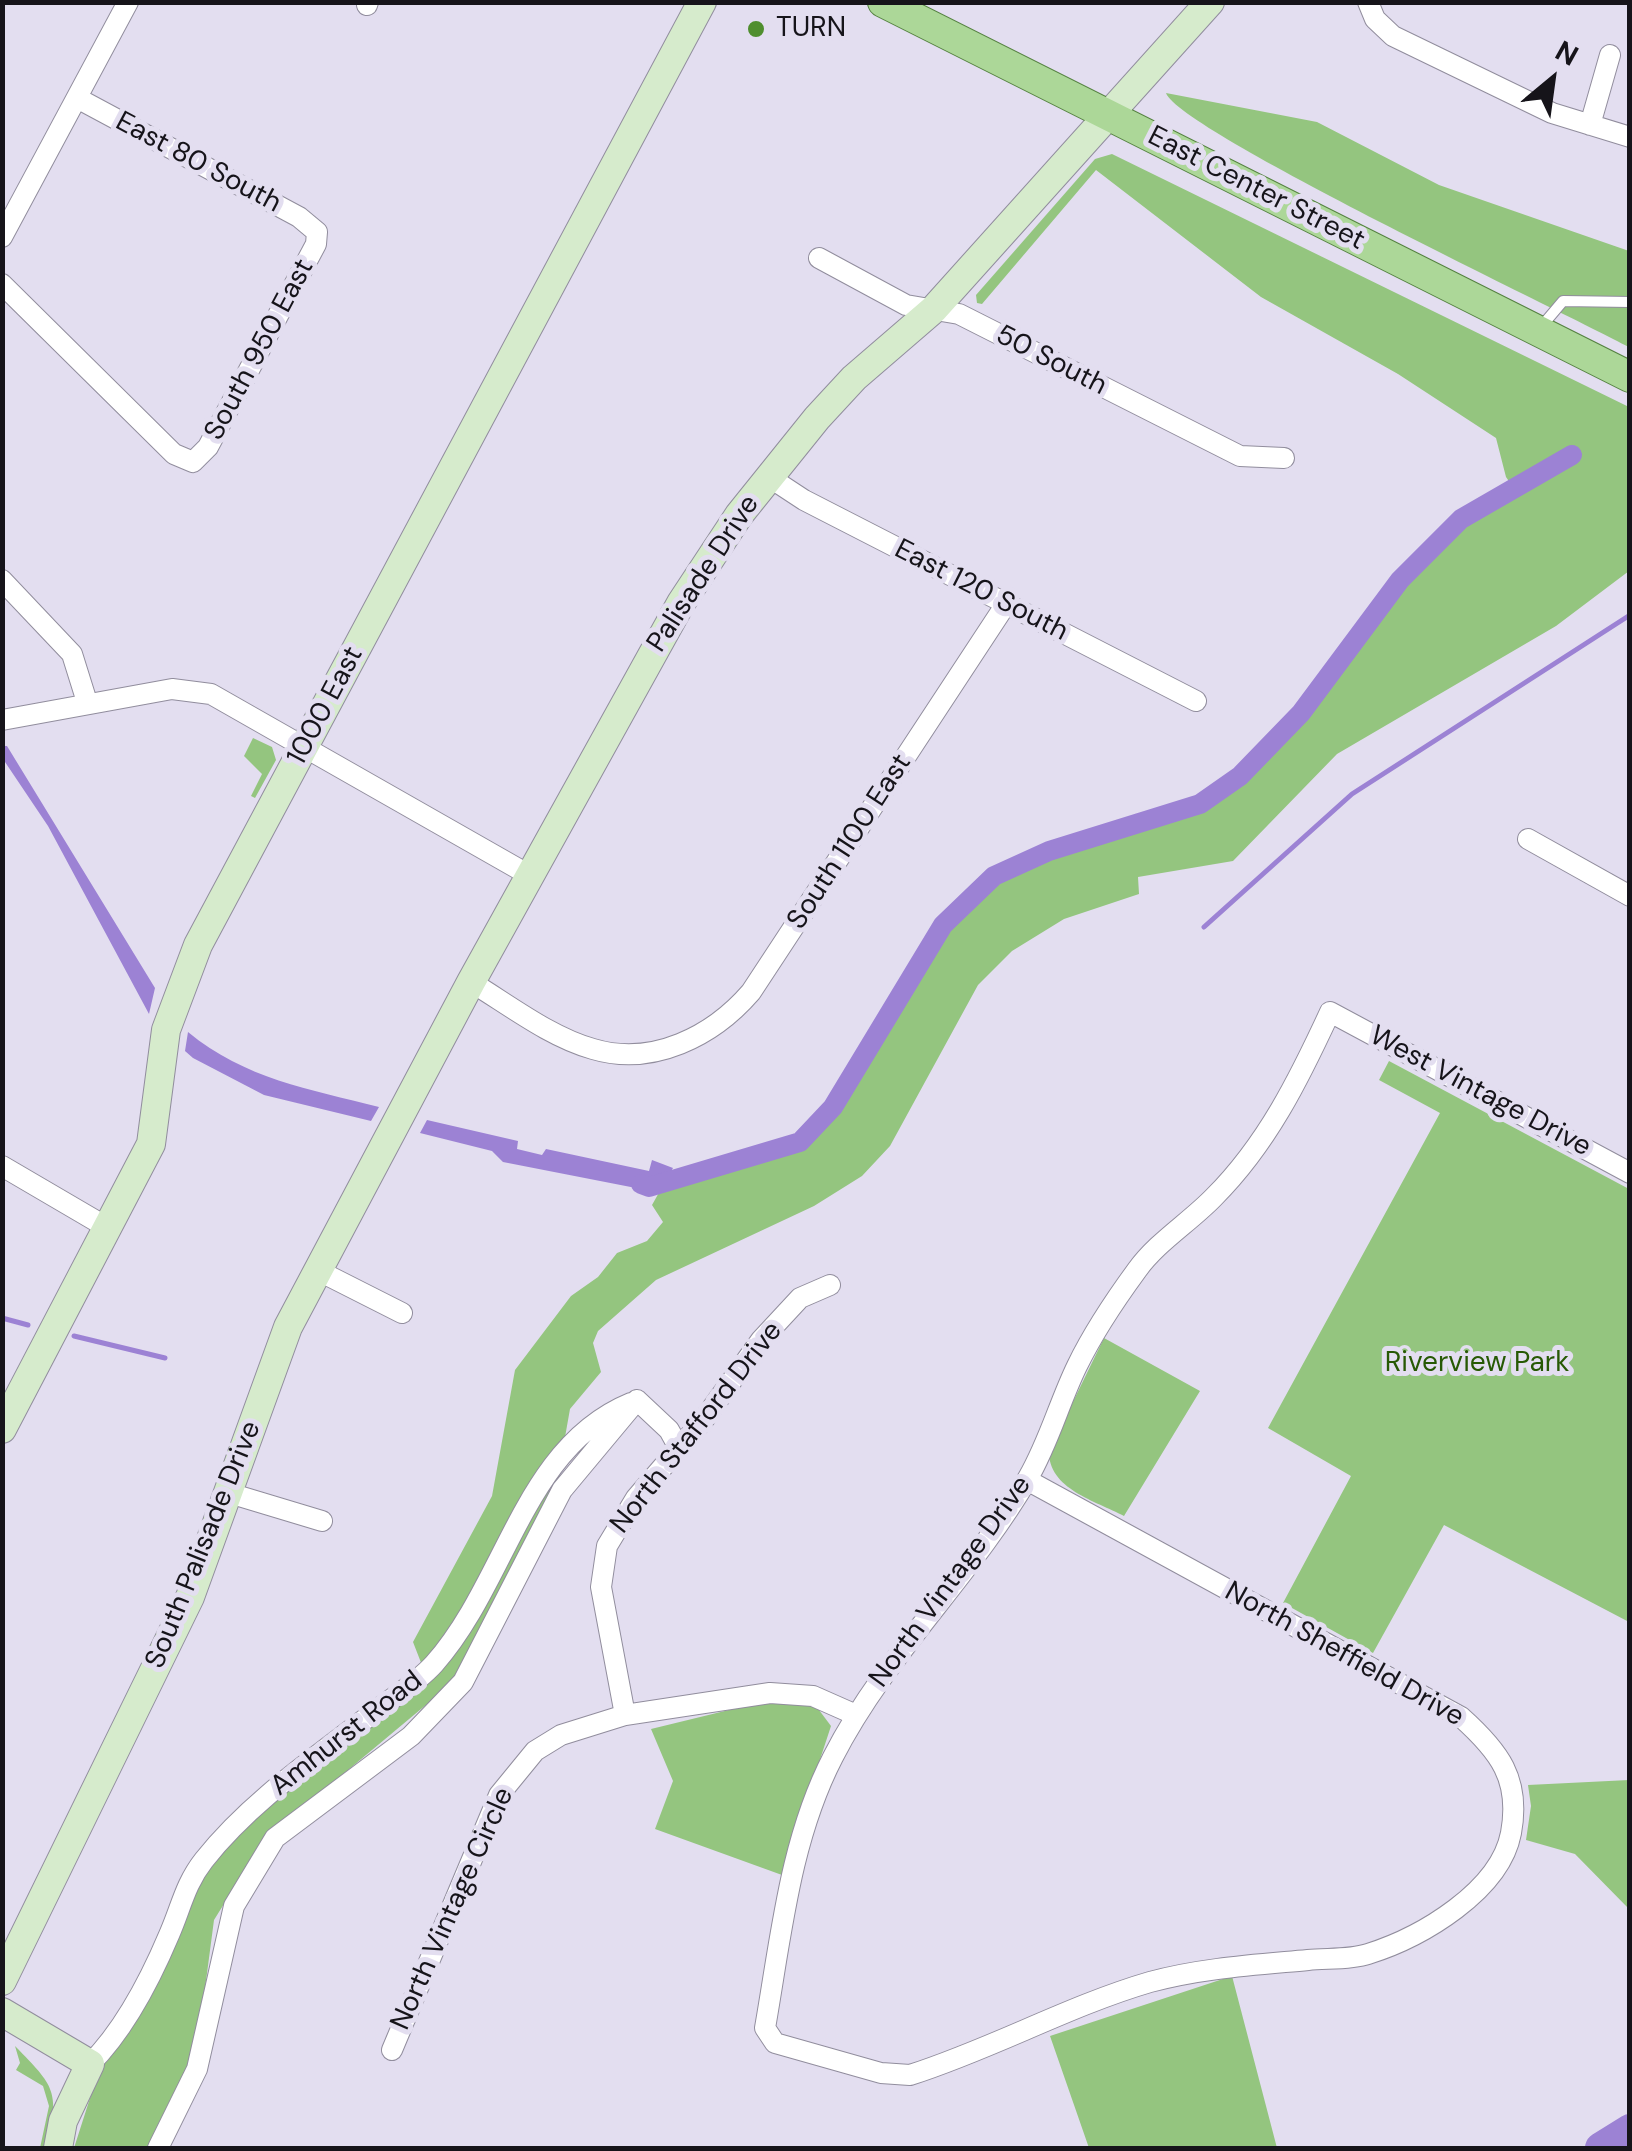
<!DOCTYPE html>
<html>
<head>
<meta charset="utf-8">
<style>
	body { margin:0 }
	#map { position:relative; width:1632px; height:2151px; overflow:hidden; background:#e3def0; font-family:"DM Sans",sans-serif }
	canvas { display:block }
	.frame { position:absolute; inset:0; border:5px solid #16141a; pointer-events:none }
	.north { position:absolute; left:1502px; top:30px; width:100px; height:100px; -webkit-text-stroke:8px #e3def0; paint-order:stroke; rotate:29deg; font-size:28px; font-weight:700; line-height:40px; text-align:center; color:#16141a }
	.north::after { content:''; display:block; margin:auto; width:35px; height:45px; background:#16141a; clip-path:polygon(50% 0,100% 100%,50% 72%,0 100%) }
</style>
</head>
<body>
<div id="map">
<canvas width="1632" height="2151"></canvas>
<div class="frame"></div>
<div class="north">N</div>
</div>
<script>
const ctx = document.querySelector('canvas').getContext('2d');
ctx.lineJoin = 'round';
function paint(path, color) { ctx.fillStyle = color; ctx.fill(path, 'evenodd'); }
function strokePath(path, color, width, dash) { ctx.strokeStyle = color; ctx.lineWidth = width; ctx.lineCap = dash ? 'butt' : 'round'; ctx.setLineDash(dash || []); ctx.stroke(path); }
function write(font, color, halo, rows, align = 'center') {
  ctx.font = font + ' "DM Sans",sans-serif'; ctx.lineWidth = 10; ctx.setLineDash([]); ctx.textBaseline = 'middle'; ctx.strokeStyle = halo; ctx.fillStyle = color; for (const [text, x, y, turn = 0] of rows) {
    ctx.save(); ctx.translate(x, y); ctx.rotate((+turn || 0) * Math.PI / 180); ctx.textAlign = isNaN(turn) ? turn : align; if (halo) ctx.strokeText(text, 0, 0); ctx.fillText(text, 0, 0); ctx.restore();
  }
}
const green = new Path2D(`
	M1166 93 1317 122 1439 185 1629 251V347C1566 313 1180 131 1166 93Z
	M1112 154 1629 407V571L1556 626 1337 754 1233 861 1138 877 1139 894 1064 919 1012 951 978 985 890 1146 862 1176 814 1206 656 1280 598 1331 593 1343 601 1372 570 1409 554 1499 457 1679 263 1841 214 1920 197 2049 151 2148H74L99 2070 209 1867 271 1801 427 1678 413 1642 492 1496 515 1370 571 1296 598 1277 617 1253 647 1241 663 1222 652 1205 661 1189 786 1152 823 1126 947 930 993 884 1030 864 1204 807 1259 763 1342 665 1403 582 1465 526 1517 493 1506 477 1496 438 1398 374 1261 297 1096 170 982 304 977 303 976 295 1095 159Z
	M253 738 272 747 276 760 255 798 251 796 262 774 244 756Z
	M1389 1061 1629 1189V1622L1444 1525 1373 1653 1283 1603 1351 1476 1268 1428 1440 1113 1379 1080Z
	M1104 1338 1200 1391 1124 1516C1096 1501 1048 1489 1049 1451Z
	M774 1699 816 1706 831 1726 782 1875 655 1829 673 1781 651 1729Z
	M1629 1780H1630L1629 1909 1575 1854 1526 1840 1531 1806 1528 1785Z
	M1232 1976 1277 2148H1089L1050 2036Z
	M15 2046C56 2088 58 2089 49 2148H40L49 2106 43 2086 16 2070 20 2063Z`);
const water = new Path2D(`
	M3 746H7L155 988 149 1014 48 826 3 759Z
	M188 1032C245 1079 309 1089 379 1107L371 1121 264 1095 193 1058 185 1051Z
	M427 1120 518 1141 517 1149 542 1155 546 1149 649 1171 652 1160 673 1168 661 1189H641L503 1162 492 1151 420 1133Z`);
const stream = new Path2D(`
	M1204 927 1352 794 1630 615
	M2 1318 28 1325
	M74 1336 165 1358`);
const canal = new Path2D(`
	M641 1184 649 1187 800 1142 833 1107 943 925 994 876 1049 851 1200 804 1240 776 1301 713 1400 580 1461 519 1572 455`);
const river = new Path2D(`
	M1601 2148 1630 2130`);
const lane = new Path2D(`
	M1541 327 1563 301 1630 302`);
const street = new Path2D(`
	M1368 2 1375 19 1393 36 1552 113 1630 137
	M367 5 368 2
	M1590 125 1610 55
	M2 237 128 2
	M819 258 906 305 959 314 1240 456 1284 458
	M2 284 174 454 193 462 208 447 316 244 317 232 299 217 77 98
	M769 477 804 500 1196 701
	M2 580 72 654 87 702
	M2 720 172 689 211 694 529 875
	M1528 839 1630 896
	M471 982C509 1005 550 1037 593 1049 653 1067 713 1036 751 992L1006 604
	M2 1166 108 1228
	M317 1270 402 1313
	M637 1400 669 1430 679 1448
	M1027 1480 1461 1717C1499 1751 1521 1779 1511 1833 1500 1891 1422 1937 1368 1954 1350 1960 1326 1958 1308 1960 1254 1965 1202 1968 1150 1982 1068 2006 992 2049 910 2075L881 2073 775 2043 765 2028C781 1937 790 1840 833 1757 885 1655 971 1576 1028 1478 1049 1442 1059 1403 1077 1366 1093 1333 1115 1300 1137 1270 1157 1242 1190 1222 1214 1197 1267 1144 1299 1079 1330 1012L1630 1173
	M229 1493 322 1521
	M625 1715 601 1587 607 1546 636 1498 705 1418 761 1340 800 1298 830 1285
	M392 2050 499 1795 535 1751 561 1735 625 1715 770 1693 813 1696 856 1715
	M90 2064C124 2030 150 1980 169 1935 181 1908 185 1884 204 1860 249 1803 312 1760 369 1716 390 1699 416 1684 434 1664 507 1582 524 1447 631 1403
	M158 2148 197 2069 234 1906 275 1838 411 1736 463 1682 562 1490 637 1400`);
const secondary = new Path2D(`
	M2 1429 151 1144 166 1030 198 945 702 2
	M2 1981 190 1597 288 1327 471 982 681 603 739 515 817 418 854 378 934 309 1210 2
	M2 2012 90 2064 63 2121 58 2148`);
const primary = new Path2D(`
	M883 2 1630 377`);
const markers = [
	[756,29,10,"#4f8e2e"]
];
const poiNames = [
	["TURN",776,29]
];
const streetNames = [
	["East 80 South",198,163,28],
	["East Center Street",1256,189,27],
	["South 950 East",260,350,-62],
	["50 South",1051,361,27],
	["Palisade Drive",704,574,-57],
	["East 120 South",981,591,27],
	["1000 East",326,706,-62],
	["South 1100 East",850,842,-57],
	["West Vintage Drive",1480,1092,28],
	["North Stafford Drive",697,1428,-52],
	["South Palisade Drive",204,1545,-68],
	["North Vintage Drive",951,1582,-54],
	["North Sheffield Drive",1344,1655,29],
	["Amhurst Road",347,1734,-38],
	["North Vintage Circle",453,1909,-66]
];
const parkNames = [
	["Riverview Park",1477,1364]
];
paint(green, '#94c57f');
paint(water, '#9c82d4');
strokePath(stream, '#9c82d4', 5);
strokePath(canal, '#9c82d4', 20);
strokePath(river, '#9c82d4', 32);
strokePath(lane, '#918d9d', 12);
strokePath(street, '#918d9d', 22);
strokePath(secondary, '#918d9d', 30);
strokePath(primary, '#548140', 32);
strokePath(lane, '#fff', 10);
strokePath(street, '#fff', 20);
strokePath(secondary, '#d6ebcc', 28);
strokePath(primary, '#acd798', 30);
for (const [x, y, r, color] of markers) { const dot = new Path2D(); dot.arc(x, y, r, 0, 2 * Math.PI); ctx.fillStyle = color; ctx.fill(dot); strokePath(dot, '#e3def0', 4); }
write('28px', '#16141a', '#e3def0', poiNames, 'left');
write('28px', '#16141a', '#e3def0', streetNames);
write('28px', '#275904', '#e3def0', parkNames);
</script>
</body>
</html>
